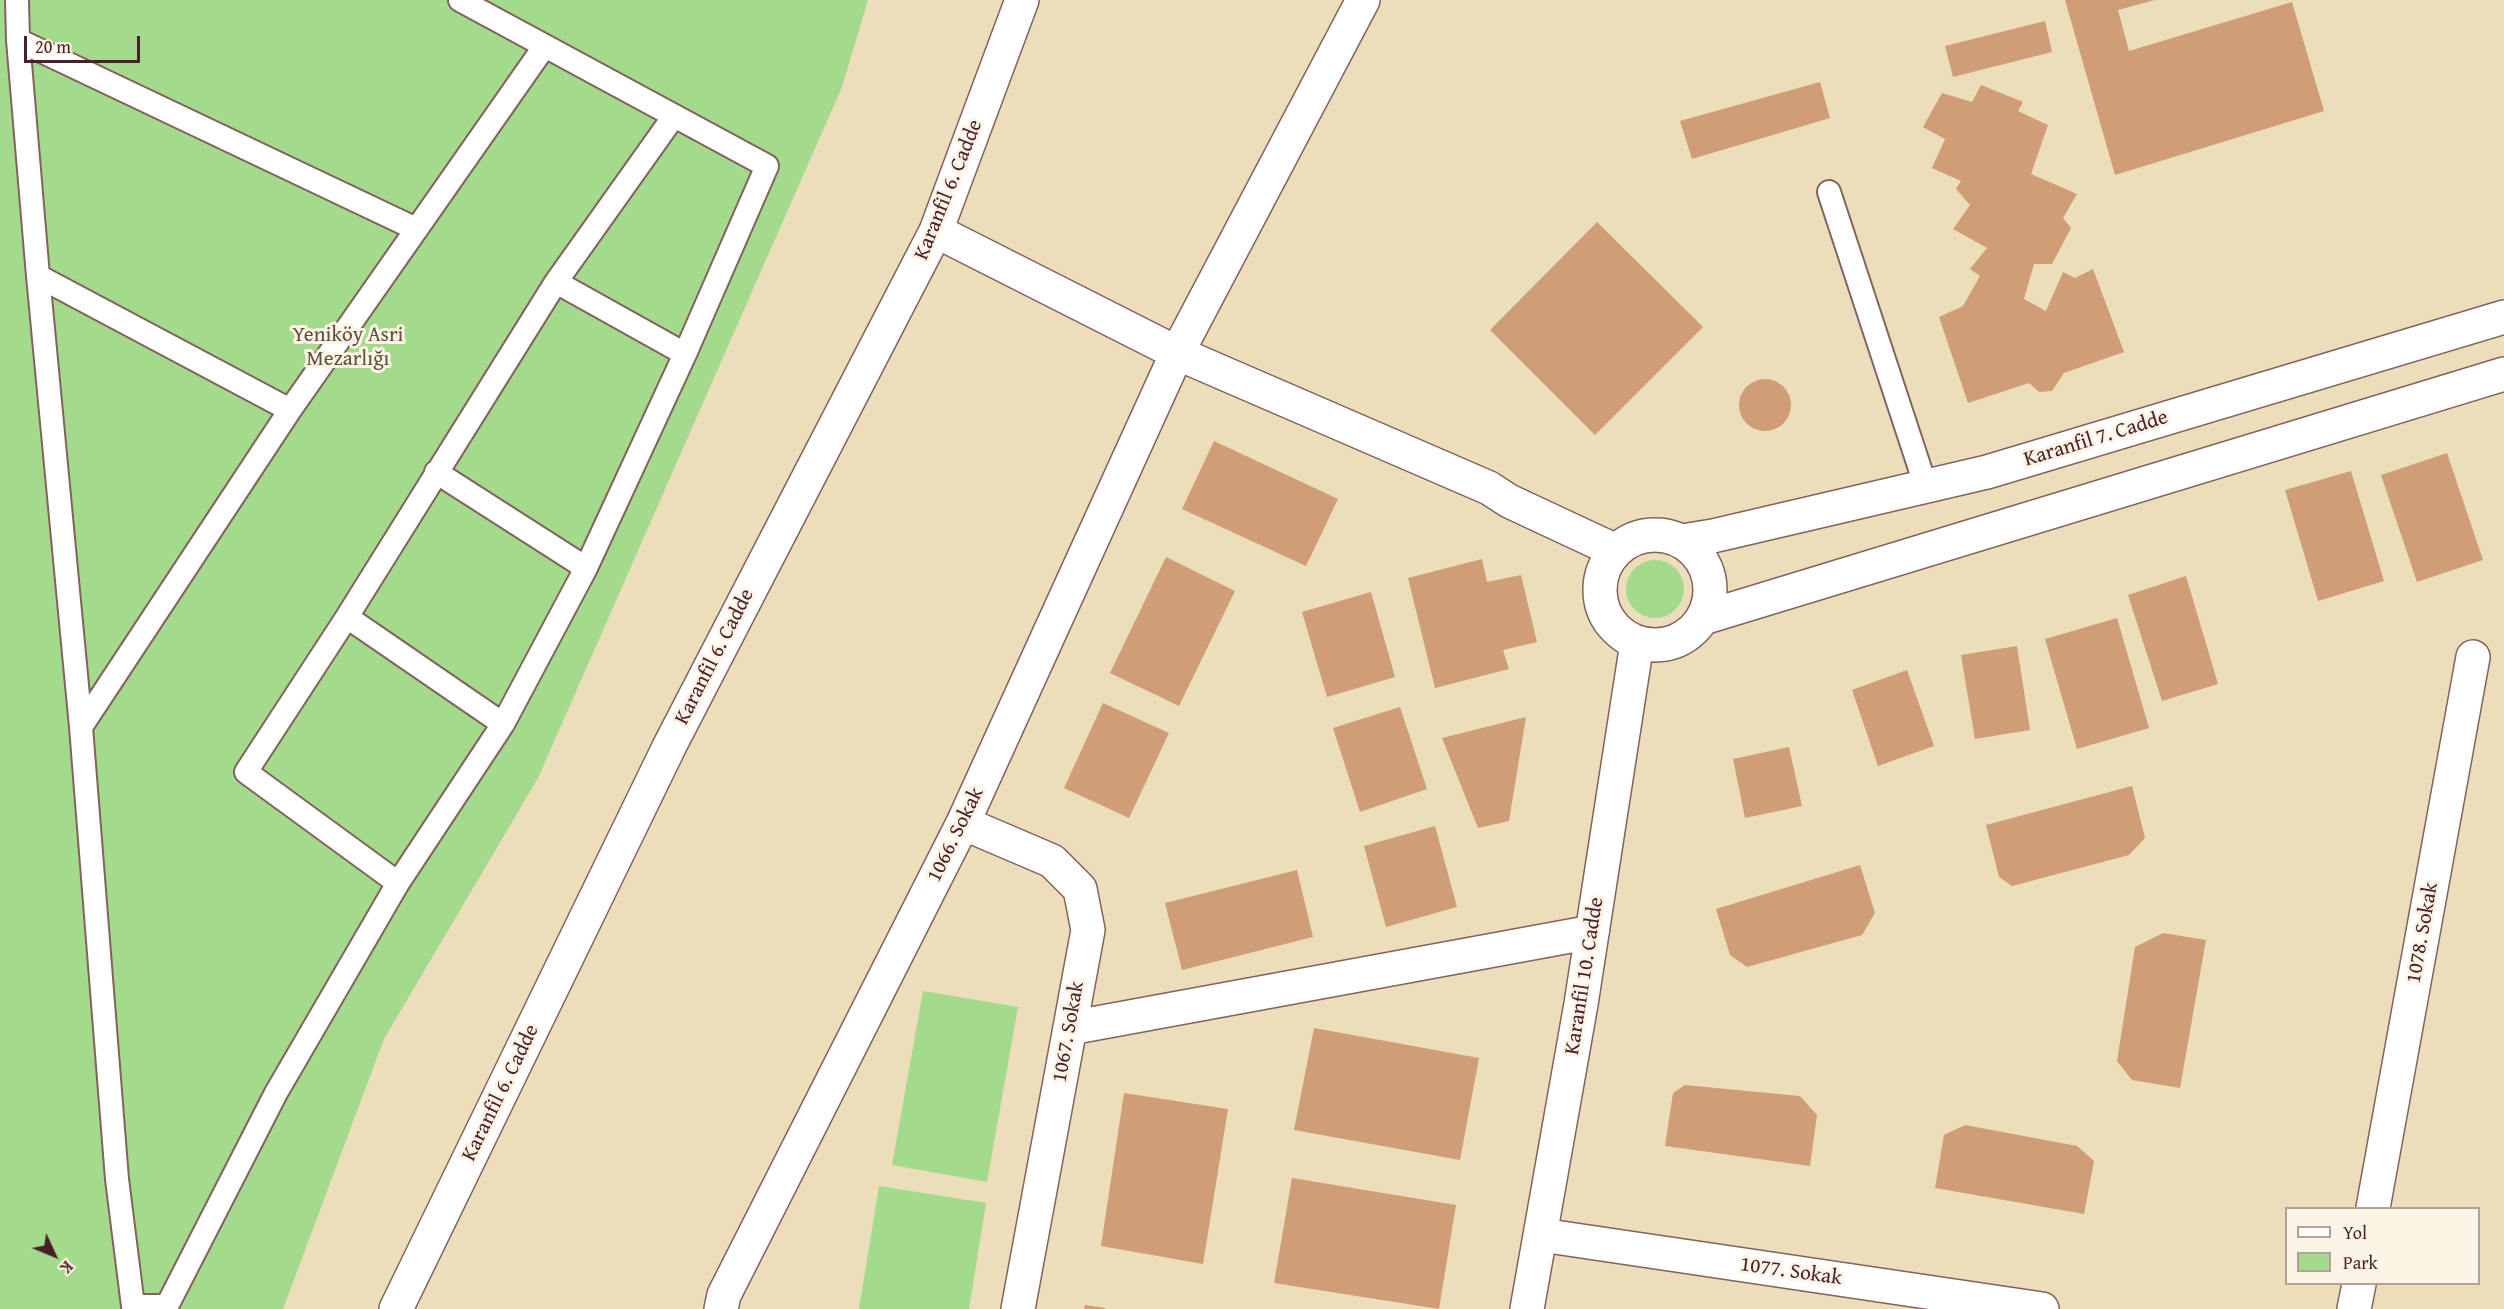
<!DOCTYPE html>
<html>
<head>
<meta charset="utf-8">
<style>
	body { margin:0 }
	#map { position:relative; width:2504px; height:1309px; overflow:hidden; background:#eddebb; font-family:"Gentium Book Plus",serif }
	canvas { display:block }
	.legend { position:absolute; left:2285px; top:1207px; width:195px; height:78px; box-sizing:border-box; background:#fcf5e5; border:2px solid #b59f9b; margin:0; padding:8px 10px; list-style:none; font-size:18px; color:#4a1f2b }
	.legend li { display:flex; align-items:center; gap:12px; height:30px }
	.legend b { width:30px; border:2px solid #b59f9b }
	.north { position:absolute; left:24px; top:1225px; width:60px; height:60px; -webkit-text-stroke:4px #fcf5e5; paint-order:stroke; rotate:134deg; font-size:16px; font-weight:700; line-height:24px; text-align:center; color:#4a1f2b }
	.north::after { content:''; display:block; margin:auto; width:21px; height:27px; background:#4a1f2b; clip-path:polygon(50% 0,100% 100%,50% 72%,0 100%) }
	.scale { position:absolute; left:24px; top:36px; width:116px; height:27px; box-sizing:border-box; border:3px solid #4a1f2b; border-top:0; padding-left:8px; font-size:18px; line-height:21px; white-space:nowrap; color:#4a1f2b; -webkit-text-stroke:4px #fcf5e5; paint-order:stroke }
</style>
</head>
<body>
<div id="map">
<canvas width="2504" height="1309"></canvas>
<ul class="legend">
<li><b style="height:8px;background:#fff"></b>Yol</li>
<li><b style="height:16px;background:#a3da8c"></b>Park</li>
</ul>
<div class="north">K</div>
<div class="scale">20 m</div>
</div>
<script>
const ctx = document.querySelector('canvas').getContext('2d');
ctx.lineJoin = 'round';
function paint(path, color) { ctx.fillStyle = color; ctx.fill(path, 'evenodd'); }
function strokePath(path, color, width, dash) { ctx.strokeStyle = color; ctx.lineWidth = width; ctx.lineCap = dash ? 'butt' : 'round'; ctx.setLineDash(dash || []); ctx.stroke(path); }
function write(font, color, halo, rows, align = 'center') {
  ctx.font = font + ' "Gentium Book Plus",serif'; ctx.lineWidth = 6; ctx.setLineDash([]); ctx.textBaseline = 'middle'; ctx.strokeStyle = halo; ctx.fillStyle = color; for (const [text, x, y, turn = 0] of rows) {
    ctx.save(); ctx.translate(x, y); ctx.rotate((+turn || 0) * Math.PI / 180); ctx.textAlign = isNaN(turn) ? turn : align; if (halo) ctx.strokeText(text, 0, 0); ctx.fillText(text, 0, 0); ctx.restore();
  }
}
const green = new Path2D(`
	M0 0H868L842 87 538 778 384 1039 283 1309H0Z
	M1626 589a29 29 0 1 1 58 0a29 29 0 1 1-58 0Z
	M923 991 1018 1007 987 1182 892 1165Z
	M879 1186 986 1203 969 1309H859Z`);
const building = new Path2D(`
	M2065 0H2155L2118 10 2129 51 2292 2 2324 111 2115 175Z
	M2045 21 2052 52 1953 77 1945 46Z
	M1820 82 1830 118 1692 159 1680 121Z
	M1981 85 2023 102 2018 111 2048 125 2031 174 2077 194 2063 218 2071 228 2052 264H2034L2024 299 2046 311 2063 272 2075 278 2093 269 2124 352 2064 373 2052 391 2039 392 2029 383 1968 403 1939 317 1963 306 1980 276 1970 269 1987 248 1953 229 1970 205 1956 189 1961 181 1932 168 1945 139 1923 127 1942 93 1972 102Z
	M1597 222 1703 327 1595 435 1490 330Z
	M1739 405a26 26 0 1 1 52 0a26 26 0 1 1-52 0Z
	M1214 441 1338 499 1306 566 1182 509Z
	M2447 453 2483 560 2417 582 2381 475Z
	M2351 471 2384 581 2318 601 2285 490Z
	M1166 557 1235 591 1179 706 1110 673Z
	M1482 559 1487 582 1521 575 1537 642 1503 650 1509 669 1435 688 1408 578Z
	M2186 576 2218 684 2162 701 2128 595Z
	M1371 592 1395 677 1327 697 1302 612Z
	M2117 618 2149 728 2077 749 2045 639Z
	M2017 646 2030 730 1975 739 1961 655Z
	M1907 670 1934 746 1878 766 1852 690Z
	M1103 703 1169 733 1129 818 1064 788Z
	M1400 707 1427 789 1360 812 1333 728Z
	M1526 717 1509 821 1478 828 1442 738Z
	M1789 747 1802 806 1745 818 1733 759Z
	M2132 786 2145 838 2129 855 2012 886 1999 877 1986 825Z
	M1435 826 1457 907 1386 927 1364 846Z
	M1860 865 1875 913 1862 935 1747 967 1730 955 1716 909Z
	M1297 870 1313 937 1182 970 1165 903Z
	M2163 933 2206 940 2180 1088 2132 1080 2117 1061 2135 947Z
	M1314 1028 1479 1058 1460 1160 1294 1130Z
	M1685 1085 1800 1096 1817 1115 1810 1166 1665 1146 1673 1093Z
	M1124 1093 1228 1109 1203 1264 1101 1246Z
	M1965 1125 2077 1146 2094 1161 2084 1214 1935 1188 1944 1135Z
	M1292 1178 1456 1205 1439 1309 1274 1283Z
	M1085 1305 1106 1308 1105 1309H1084Z`);
const lane = new Path2D(`
	M17 0 18 40 38 276 81 727
	M460 0 767 166 685 354 586 568 503 724 398 883 276 1093 167 1306H133L117 1179 81 727 290 410 544 47
	M18 40 416 229
	M1829 192 1926 487
	M38 276 290 410
	M556 282 685 354
	M436 472 586 568
	M347 617 503 724
	M398 883 246 772 347 617 556 282 674 116`);
const street = new Path2D(`
	M963 823 1052 861 1080 889 1088 930 1018 1309
	M1070 1028 1592 932
	M2373 1208 2473 657
	M1541 1235 2042 1309
	M721 1309 724 1295 963 823 1177 353 1363 0
	M2354 1309 2359 1284`);
const secondary = new Path2D(`
	M936 231 1177 353 1489 488 1509 501 1616 551
	M1600 590a55 55 0 1 1 110 0a55 55 0 1 1-110 0Z
	M1682 541 1713 536 1987 472 2504 317
	M1703 618 2504 374
	M396 1309 670 745 936 231 1022 0
	M1527 1309 1581 1004 1637 643`);
const streetNames = [
	["Karanfil 6. Cadde",949,190,-68],
	["Karanfil 7. Cadde",2096,439,-17],
	["Karanfil 6. Cadde",715,657,-63],
	["1066. Sokak",956,835,-64],
	["1078. Sokak",2423,933,-80],
	["Karanfil 10. Cadde",1585,976,-81],
	["1067. Sokak",1069,1032,-80],
	["Karanfil 6. Cadde",501,1093,-64],
	["1077. Sokak",1791,1272,8]
];
const parkNames = [
	["Yeniköy Asri",348,336],
	["Mezarlığı",348,360]
];
paint(green, '#a3da8c');
paint(building, '#cf9d76');
strokePath(lane, '#83625d', 26);
strokePath(street, '#83625d', 36);
strokePath(secondary, '#83625d', 36);
strokePath(lane, '#fff', 22);
strokePath(street, '#fff', 33);
strokePath(secondary, '#fff', 33);
write('21px', '#4a1f2b', '#fcf5e5', streetNames);
write('21px', '#604e43', '#fcf5e5', parkNames);
</script>
</body>
</html>
